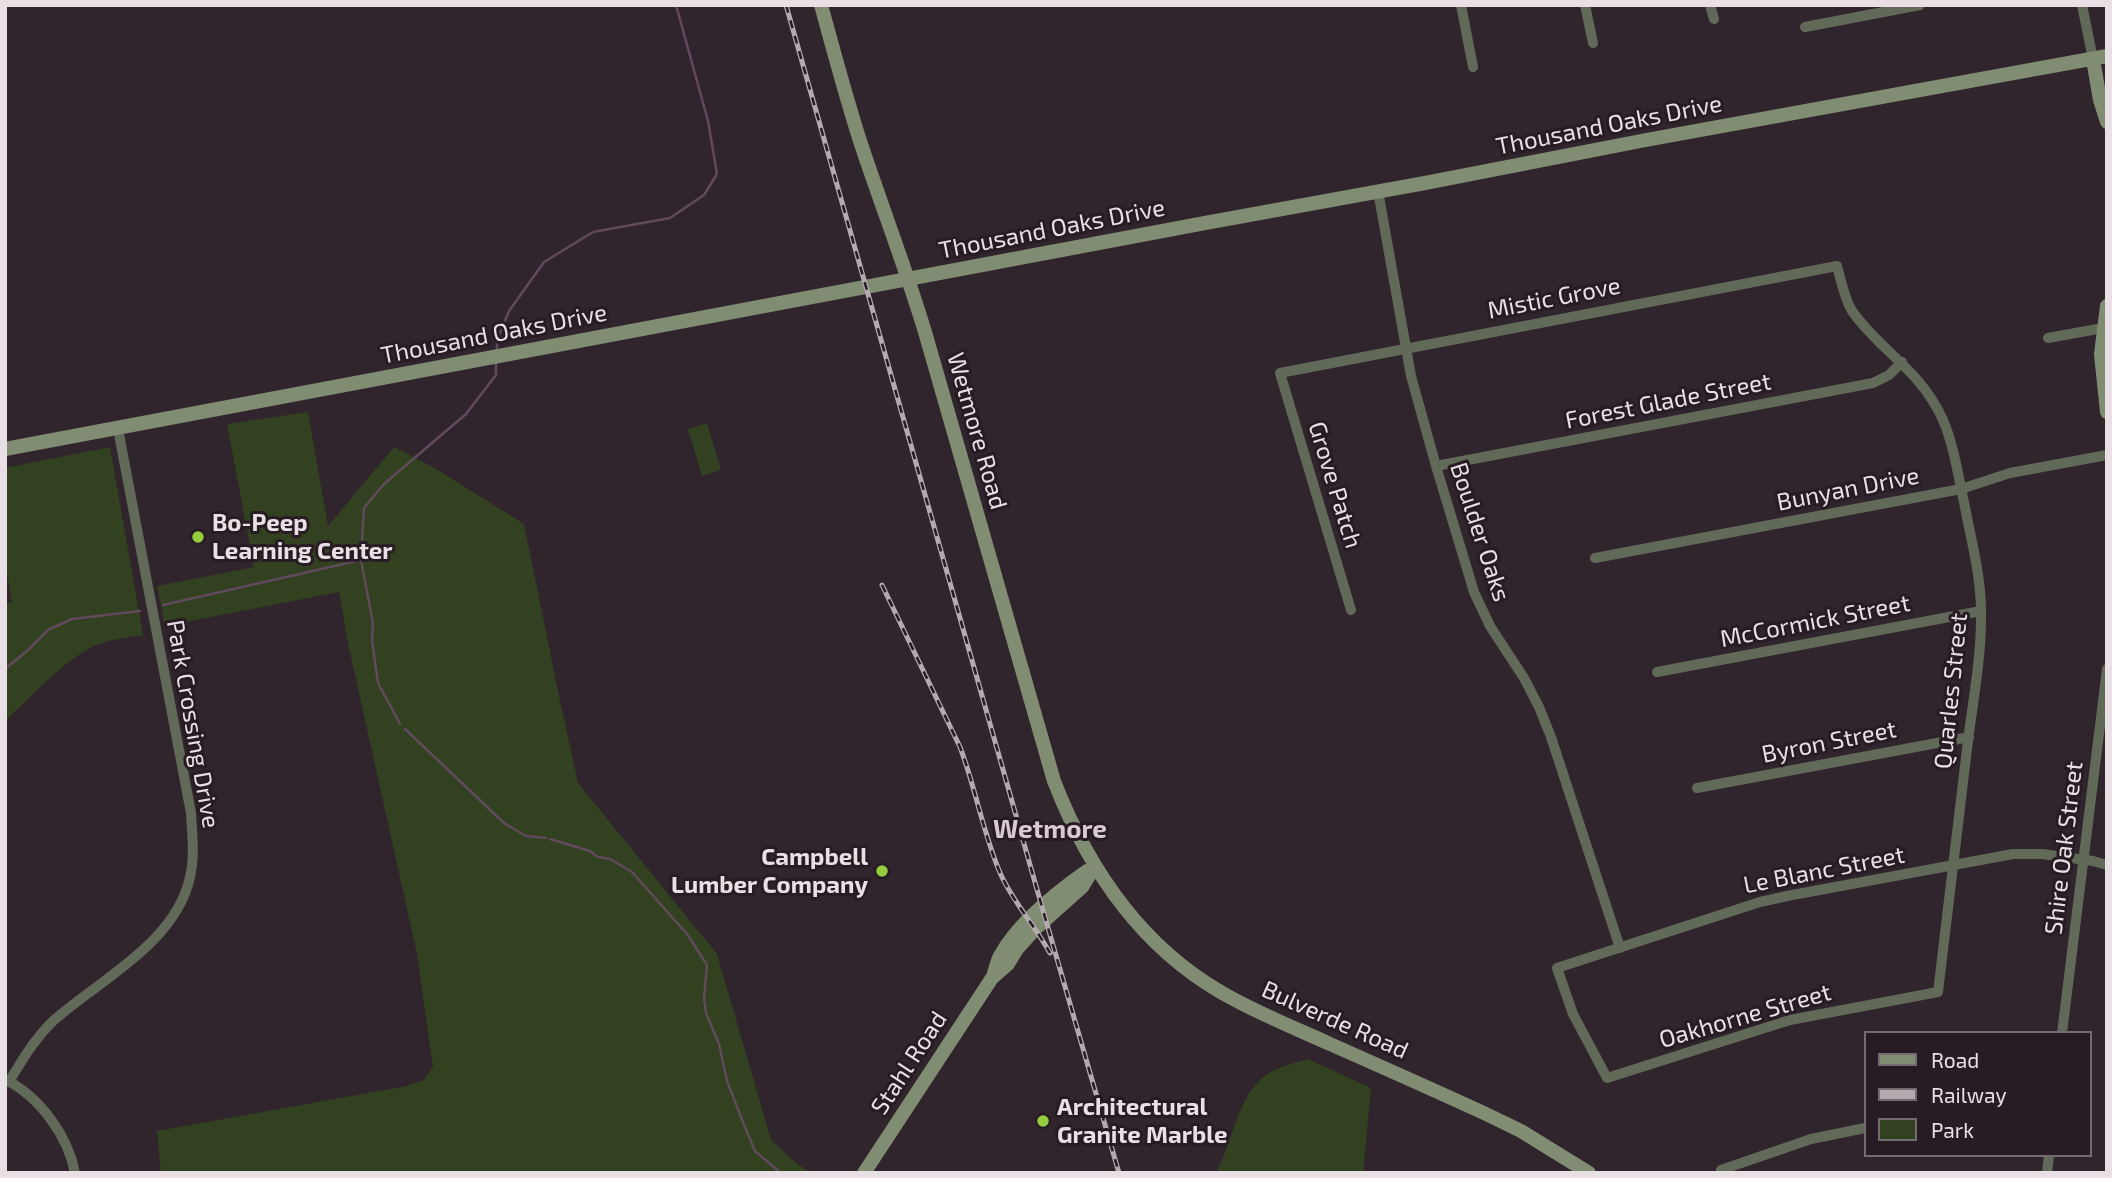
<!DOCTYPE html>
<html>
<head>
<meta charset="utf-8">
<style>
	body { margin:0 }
	#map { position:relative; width:2112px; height:1178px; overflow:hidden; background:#31252d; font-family:"Exo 2",sans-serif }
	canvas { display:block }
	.frame { position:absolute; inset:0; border:7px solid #e8e0e5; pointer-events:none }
	.legend { position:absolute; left:1864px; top:1031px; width:228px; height:126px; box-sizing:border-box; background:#271c23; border:2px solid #746a71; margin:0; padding:9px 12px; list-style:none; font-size:21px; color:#e8e0e5 }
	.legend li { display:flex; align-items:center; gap:14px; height:35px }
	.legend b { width:35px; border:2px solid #746a71 }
</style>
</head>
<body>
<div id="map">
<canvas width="2112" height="1178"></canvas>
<div class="frame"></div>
<ul class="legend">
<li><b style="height:9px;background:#808d72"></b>Road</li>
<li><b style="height:9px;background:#b3a9af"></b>Railway</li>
<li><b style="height:19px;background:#32411f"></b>Park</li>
</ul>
</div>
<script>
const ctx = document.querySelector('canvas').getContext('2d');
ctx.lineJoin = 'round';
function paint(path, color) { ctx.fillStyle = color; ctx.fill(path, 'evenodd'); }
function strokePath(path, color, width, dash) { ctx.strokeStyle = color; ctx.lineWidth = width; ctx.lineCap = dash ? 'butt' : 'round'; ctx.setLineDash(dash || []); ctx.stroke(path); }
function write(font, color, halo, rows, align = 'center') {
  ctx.font = font + ' "Exo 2",sans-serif'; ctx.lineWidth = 6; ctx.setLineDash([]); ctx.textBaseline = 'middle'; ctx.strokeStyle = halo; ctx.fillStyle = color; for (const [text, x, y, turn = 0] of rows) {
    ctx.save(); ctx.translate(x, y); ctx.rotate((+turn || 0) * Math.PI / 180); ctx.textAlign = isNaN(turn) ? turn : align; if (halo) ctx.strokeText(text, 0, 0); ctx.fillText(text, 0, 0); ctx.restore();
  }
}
const green = new Path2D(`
	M308 412 328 526 394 447 433 467 524 524 560 701 578 783 717 954 771 1140 796 1163 811 1173H161L157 1131 407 1086 424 1080 433 1067 417 954 349 648 339 592 165 626 157 586 254 567 227 424Z
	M707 423 721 470 702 476 688 429Z
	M110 447 143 635C127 638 109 639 94 646 64 660 30 698 5 721V604L12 602 5 562V468Z
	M1308 1059 1371 1088 1363 1173H1216C1233 1142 1237 1096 1266 1075 1277 1067 1295 1063 1308 1059Z`);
const stream = new Path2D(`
	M497 350V340L509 311 544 262 593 232 670 218 704 195 717 174 708 121 676 5
	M163 605 361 560
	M5 669 27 651 48 630 72 619 140 611
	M400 724 378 683 372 640 373 623 361 560 364 508 384 484 466 414 496 375V363
	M405 729 504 823 526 836 546 838
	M550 839 590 851 598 857 610 859 632 872 687 934 707 965 704 998 706 1013 719 1044 727 1081 744 1125 755 1151 781 1173`);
const street = new Path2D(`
	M1461 5 1473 67
	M1585 5 1593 43
	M1710 5 1714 19
	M2082 5 2093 59
	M1805 27 1920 5
	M1378 191 1411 376 1436 466 1474 592 1490 626 1524 678 1539 707 1551 737 1620 948
	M2048 338 2103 328
	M1436 466 1873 383 1889 375 1902 362
	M1595 558 1961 489 2010 473 2107 455
	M1351 610 1280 373 1837 266C1841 280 1844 298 1852 311 1881 352 1921 370 1943 420 1954 446 1958 475 1964 502 1971 540 1982 579 1981 618 1981 661 1972 706 1967 749 1957 830 1948 911 1938 992L1790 1020 1607 1078 1573 1014 1557 968 1760 902 1787 896 2013 854H2042L2093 861 2107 865
	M1657 672 1981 611
	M1697 788 1969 737
	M2062 1033 2107 669
	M6 1080C40 1097 68 1136 75 1173
	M9 1082C22 1060 34 1040 52 1022 99 980 176 943 190 877 195 856 192 834 191 813L118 429
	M1721 1170 1811 1139 1865 1128
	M2047 1173 2049 1155`);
const secondary = new Path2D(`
	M821 5C834 52 846 98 861 144 882 207 906 269 925 332L1054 781C1087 866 1139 944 1219 991 1254 1012 1293 1027 1330 1044 1382 1067 1434 1090 1486 1114L1521 1131 1589 1173
	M2093 59 2100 100 2107 122
	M2107 306 2101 354 2107 412
	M5 449 1205 223 1425 183 1646 140 2107 56
	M993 977C995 970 997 962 1000 956 1018 923 1057 892 1087 871
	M864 1173 992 978 1008 964 1017 949 1035 929 1082 887 1095 866`);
const rail = new Path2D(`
	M786 5 1042 907 1119 1173
	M882 585 960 747C976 789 983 834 1001 875 1014 903 1035 926 1050 953`);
const markers = [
	[198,537,7,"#94cc3d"],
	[882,871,7,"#94cc3d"],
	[1043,1121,7,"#94cc3d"]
];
const streetNames = [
	["Thousand Oaks Drive",1609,125,-11],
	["Thousand Oaks Drive",1052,229,-11],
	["Mistic Grove",1554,298,-11],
	["Thousand Oaks Drive",494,334,-11],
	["Forest Glade Street",1668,401,-11],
	["Wetmore Road",977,431,74],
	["Grove Patch",1335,485,73],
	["Bunyan Drive",1848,489,-11],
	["Boulder Oaks",1480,532,72],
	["McCormick Street",1815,621,-11],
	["Quarles Street",1951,691,-84],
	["Park Crossing Drive",193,724,80],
	["Byron Street",1829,742,-11],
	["Shire Oak Street",2064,848,-83],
	["Le Blanc Street",1824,870,-11],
	["Oakhorne Street",1745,1016,-16],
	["Bulverde Road",1335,1020,24],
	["Stahl Road",909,1063,-57]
];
const poiNames = [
	["Bo-Peep",212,523],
	["Learning Center",212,551],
	["Campbell",868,857,"right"],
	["Lumber Company",868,885,"right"],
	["Architectural",1057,1107],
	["Granite Marble",1057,1135]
];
const neighbourhoodNames = [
	["Wetmore",1050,829]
];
paint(green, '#32411f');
strokePath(stream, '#614a5b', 2.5);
strokePath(street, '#616958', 10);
strokePath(secondary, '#808d72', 14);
strokePath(rail, '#b3a9af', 5);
strokePath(rail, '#271c23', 2.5, [8]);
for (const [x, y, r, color] of markers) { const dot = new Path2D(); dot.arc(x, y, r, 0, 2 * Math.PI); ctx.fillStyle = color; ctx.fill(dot); strokePath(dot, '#271c23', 2.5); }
write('24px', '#e8e0e5', '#271c23', streetNames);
write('bold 24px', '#e8e0e5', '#271c23', poiNames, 'left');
write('bold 26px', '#d9c9d3', '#271c23', neighbourhoodNames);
</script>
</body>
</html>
